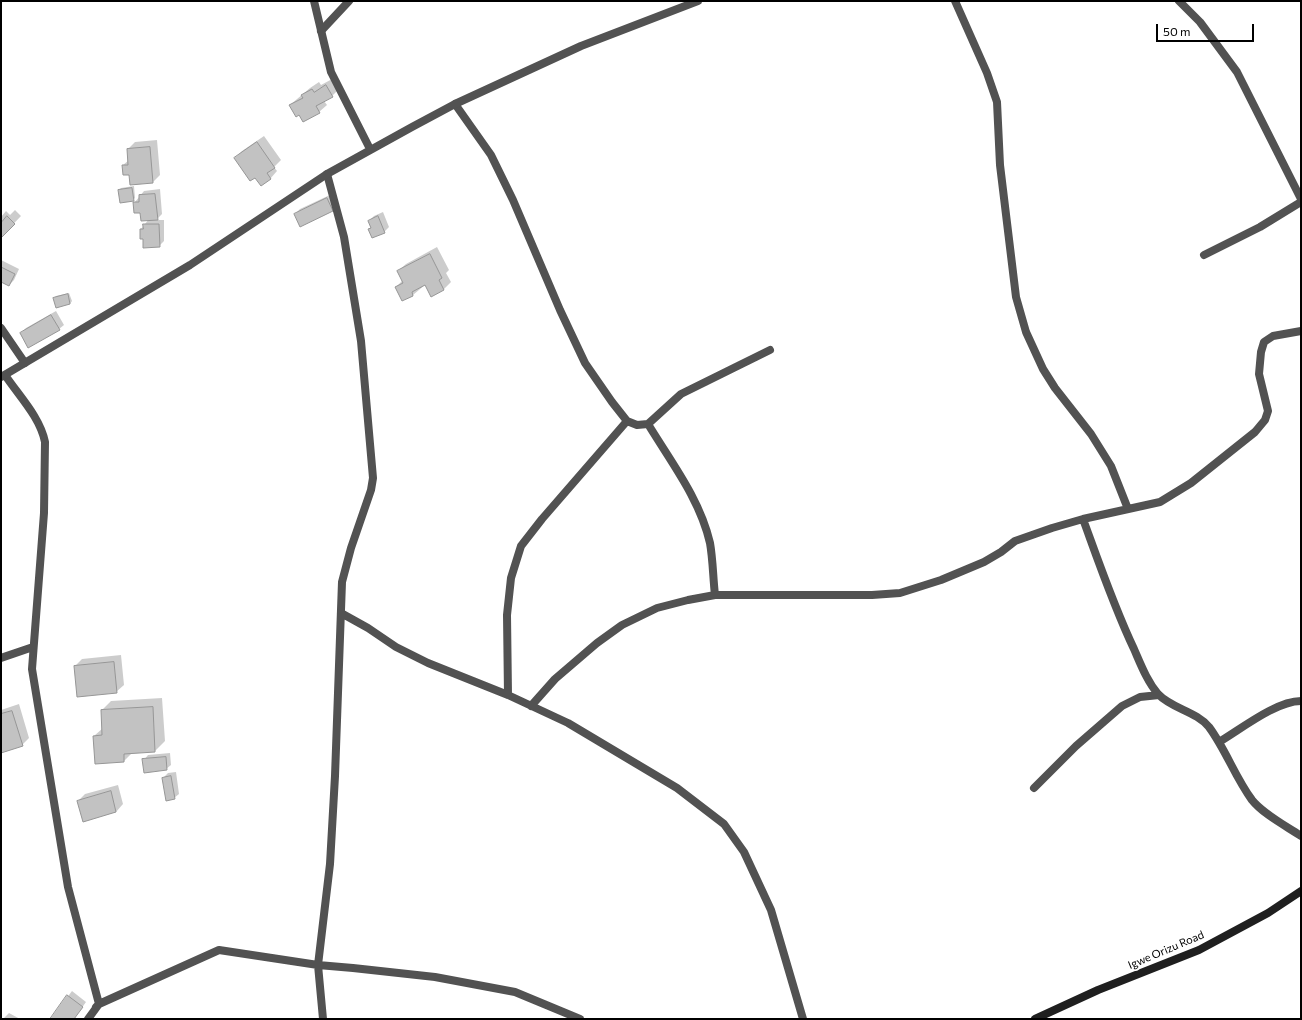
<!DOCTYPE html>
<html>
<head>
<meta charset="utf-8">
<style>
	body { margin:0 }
	#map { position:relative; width:1302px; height:1020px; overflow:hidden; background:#fff; font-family:Commissioner,sans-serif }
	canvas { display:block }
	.frame { position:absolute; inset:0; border:2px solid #000; pointer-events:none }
	.scale { position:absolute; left:1156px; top:24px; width:98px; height:18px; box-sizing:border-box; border:2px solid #000; border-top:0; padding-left:5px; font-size:12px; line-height:14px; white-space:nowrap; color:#000; -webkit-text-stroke:3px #fff; paint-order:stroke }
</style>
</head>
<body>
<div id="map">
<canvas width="1302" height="1020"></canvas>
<div class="frame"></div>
<div class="scale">50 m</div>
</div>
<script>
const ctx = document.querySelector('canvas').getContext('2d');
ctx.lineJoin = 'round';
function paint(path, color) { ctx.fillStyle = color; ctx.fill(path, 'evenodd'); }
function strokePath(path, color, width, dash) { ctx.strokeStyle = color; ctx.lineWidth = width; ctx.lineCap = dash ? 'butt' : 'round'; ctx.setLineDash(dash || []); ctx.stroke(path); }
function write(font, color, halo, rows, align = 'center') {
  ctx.font = font + ' Commissioner,sans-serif'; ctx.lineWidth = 3.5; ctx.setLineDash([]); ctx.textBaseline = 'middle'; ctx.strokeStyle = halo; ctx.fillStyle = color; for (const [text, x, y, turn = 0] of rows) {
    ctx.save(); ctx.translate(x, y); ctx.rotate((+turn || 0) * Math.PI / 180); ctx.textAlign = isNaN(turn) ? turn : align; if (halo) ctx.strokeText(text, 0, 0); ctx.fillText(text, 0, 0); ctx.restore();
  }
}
const shadow = new Path2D(`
	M334 78 339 89 332 96 324 101 327 105 319 112 300 114 290 105 310 88 319 82 321 85Z
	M264 136 281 160 274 167 277 171 270 179 255 177 235 158 242 151Z
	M157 140 160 175 153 182 130 174 123 165 129 160 128 149 135 142Z
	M134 186 135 198 133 200 119 190 121 188Z
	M160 189 162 214 156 220H164V241L159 246 141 229 149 219 135 202 144 191Z
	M332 194 333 211 295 214 300 209Z
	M15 210 21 216 1 237V217L6 211 10 215Z
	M383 212 389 227 384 232 369 229 372 227 369 221 374 216Z
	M437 247 449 270 446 273 451 282 444 289 431 295 426 284 413 295 396 287 403 280 398 271 406 264Z
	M1 260 19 269 14 280 9 285 1 281Z
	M69 293 72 301 70 304 54 298 56 296Z
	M56 311 64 325 59 329 21 333 26 328Z
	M121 655 124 685 116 692 75 666 82 659Z
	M162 698 165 741 155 751 133 752 124 761 94 736 103 728 102 710 111 701Z
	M19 704 29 738 22 745 1 752V710Z
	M170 753 171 765 166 769 144 760 148 755Z
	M176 772 179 794 174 798 163 778 168 773Z
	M118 785 123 804 116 812 83 821 78 801 85 794Z
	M72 991 86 1002 74 1019H51Z
	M9 1013 20 1019H3Z`);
const building = new Path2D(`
	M326 85 333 97 316 106 320 113 303 122 299 115 296 117 289 105 303 98 301 95 312 89 314 92Z
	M257 142 275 168 267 173 271 179 261 186 255 178 250 181 234 158Z
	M150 147 153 183 130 185 129 175H123L122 165H128L127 149Z
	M132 188 134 201 120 203 118 190Z
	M155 194 158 220 141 221 140 213H134L133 202H139V195Z
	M327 198 333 211 300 227 294 214Z
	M7 216 15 224 1 238V220L2 221Z
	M378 216 385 233 372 238 368 229 371 228 368 221Z
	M143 224H159L160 247 143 248V239H140V229H143Z
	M430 254 442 278 439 280 444 290 431 297 425 285 412 292 413 296 402 301 395 287 403 283 397 271Z
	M1 267 15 274 9 286 1 282Z
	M68 294 70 304 56 308 53 298Z
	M51 315 60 330 28 348 20 333Z
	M114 662 117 693 77 697 74 666Z
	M153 707 155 752 124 754V762L95 764 93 736 102 735 101 710Z
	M12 711 23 746 1 753V714Z
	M166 757 167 770 144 773 142 759Z
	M171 776 175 799 166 801 162 778Z
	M111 791 116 812 83 822 77 801Z
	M67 995 83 1007 74 1019H50Z`);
const minor = new Path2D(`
	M955 1 987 73 997 102 1000 165 1016 297 1026 332 1043 369 1055 388 1091 434 1111 466 1128 509
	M1179 1 1200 22 1237 72 1301 199
	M321 31 349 1
	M455 104 491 155 513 200 560 310 585 363 612 402 627 421 637 425 648 424 681 394 770 350
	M1204 255 1260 227 1301 202
	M1 328 25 363
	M5 375C19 396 40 417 45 442L44 513 32 669 68 887 99 1004 88 1019
	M648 424C671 462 700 499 710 543 713 560 713 578 715 595
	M1083 519C1099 563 1114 607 1134 649 1141 665 1147 681 1158 694 1172 709 1196 711 1209 727 1226 750 1235 777 1252 800 1263 814 1286 826 1301 836
	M341 613 368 628 396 647 428 663 508 695 568 723 677 788 724 824 744 852 771 910 803 1019
	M1 658 33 647
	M508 695 507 615 511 578 521 546 542 519 627 421
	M531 706 555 679 597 643 622 625 657 608 688 600 715 595H872L900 593 941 580 984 562 1001 552 1015 541 1052 528 1083 519 1160 502 1191 483 1255 432 1265 420 1268 411 1259 374 1261 352 1264 342 1273 336 1301 331
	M1219 742C1241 729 1276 701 1301 701
	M1034 788 1076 746 1122 706 1140 697 1159 695
	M96 1007 99 1004 219 950 318 965 353 968 435 977 515 992 580 1019
	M323 1019 318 965 330 864 335 776 342 582 351 548 371 490 373 478 361 341 344 237 327 174`);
const tertiary = new Path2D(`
	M314 1 331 72 370 149
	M1 377 190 265 327 174 412 127 455 104 581 46 698 1`);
const secondary = new Path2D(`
	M1035 1019 1098 990 1199 950 1268 913 1301 891`);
const streetNames = [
	["Igwe Orizu Road",1166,950,-23]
];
paint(shadow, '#0003');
paint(building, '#c2c2c2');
strokePath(building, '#969696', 1);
strokePath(minor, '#525252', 8);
strokePath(tertiary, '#525252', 8);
strokePath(secondary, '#1f1f1f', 8);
write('11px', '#000', '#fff', streetNames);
</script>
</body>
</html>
